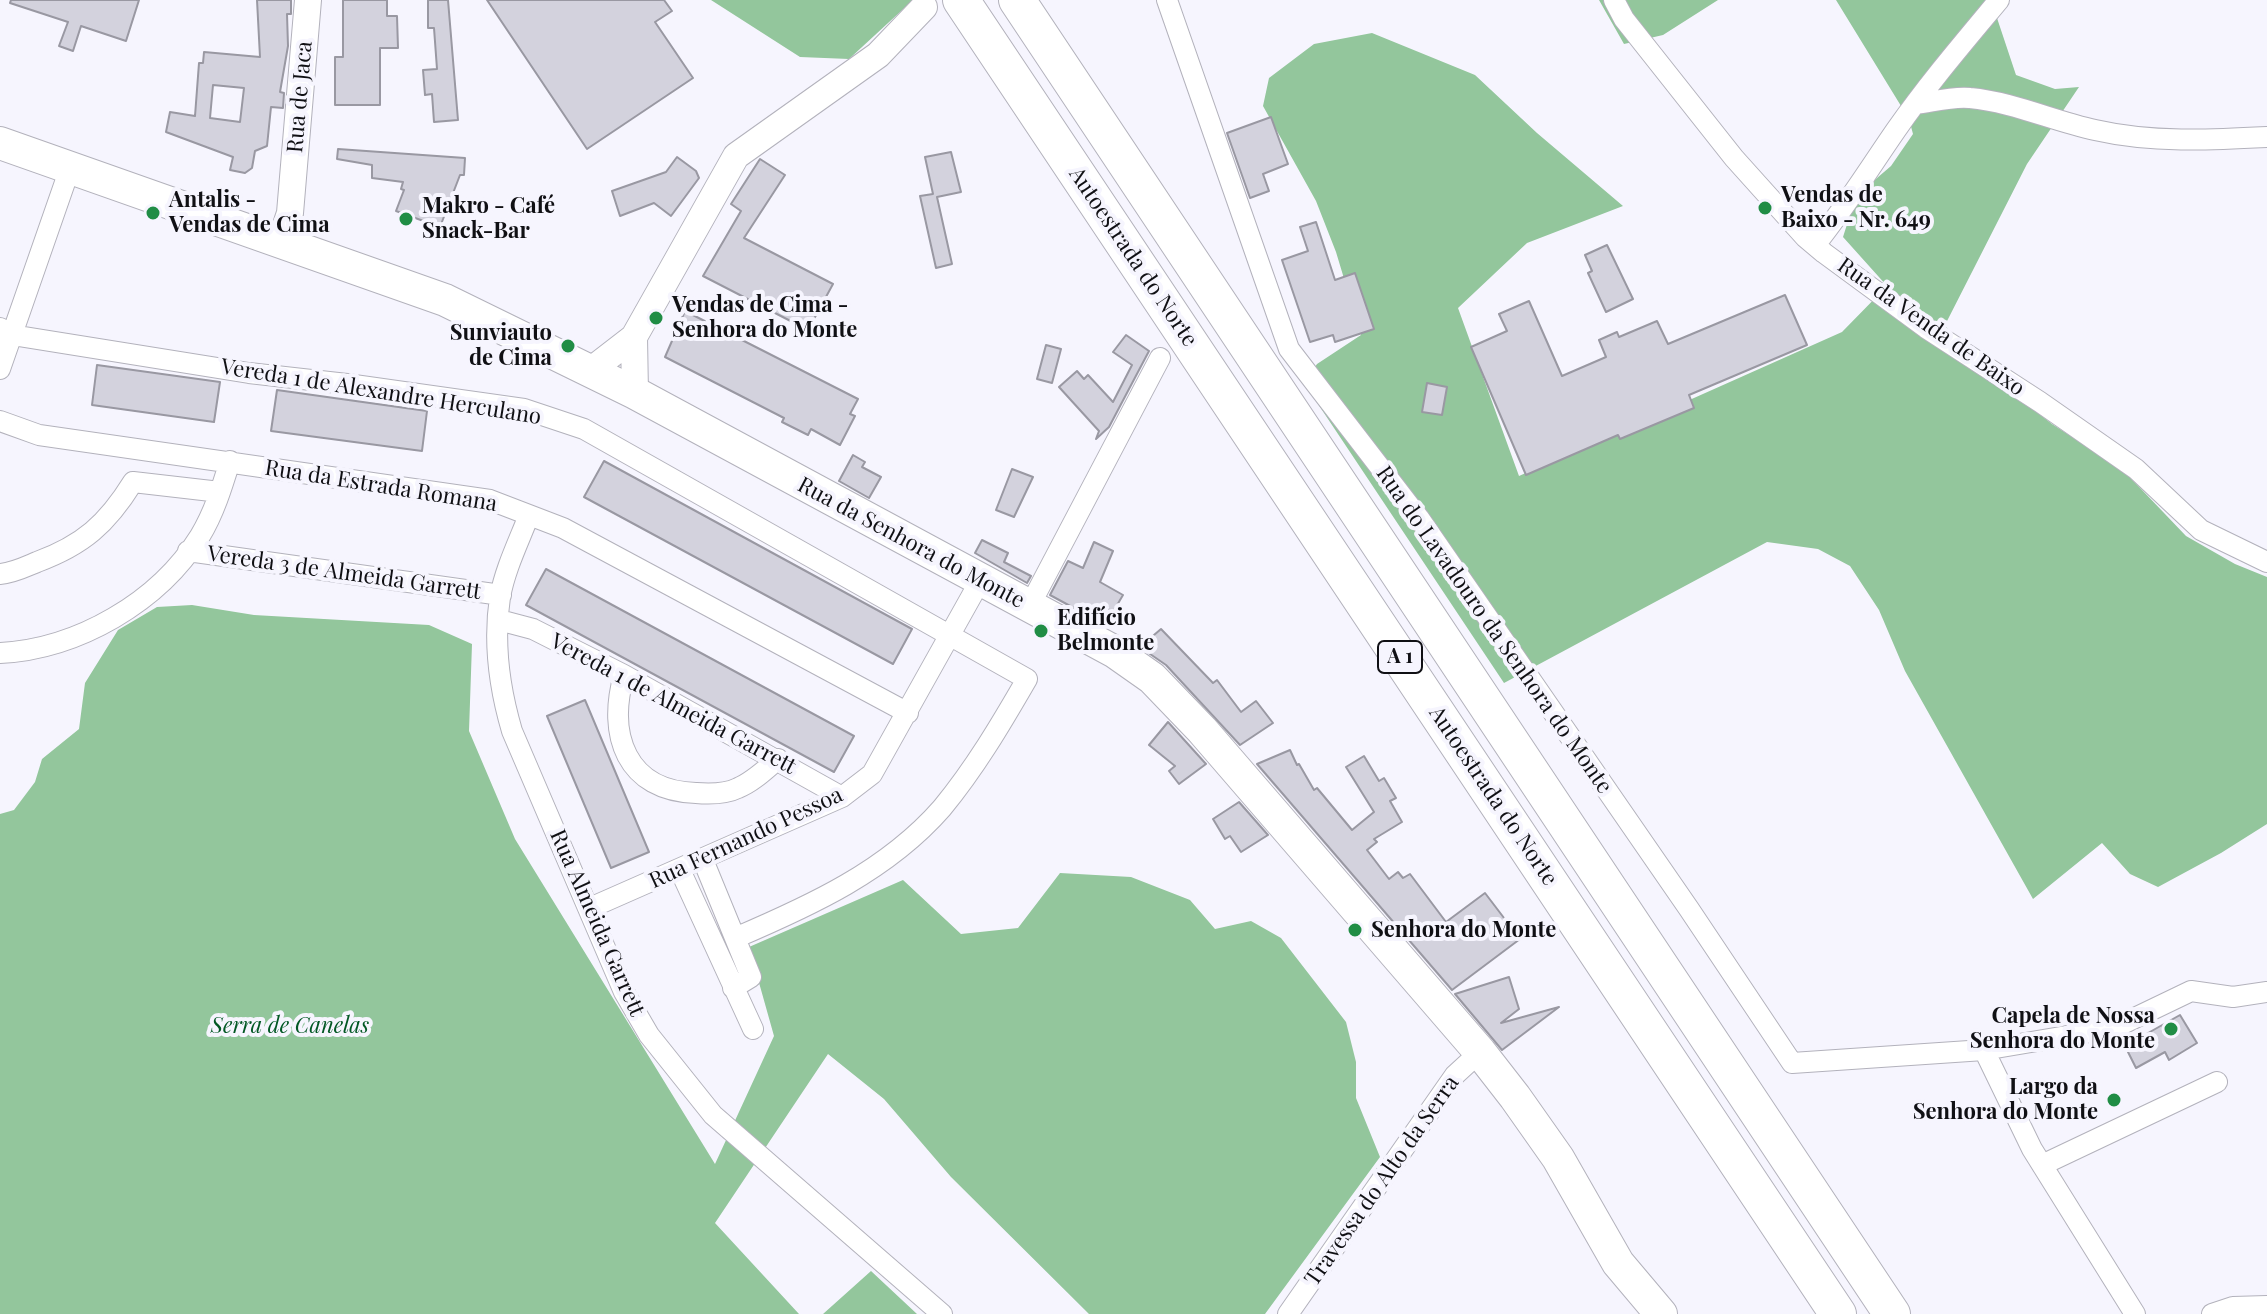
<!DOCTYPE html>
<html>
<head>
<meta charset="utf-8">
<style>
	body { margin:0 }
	canvas { display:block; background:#f6f5fe }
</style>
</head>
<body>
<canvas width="2267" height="1314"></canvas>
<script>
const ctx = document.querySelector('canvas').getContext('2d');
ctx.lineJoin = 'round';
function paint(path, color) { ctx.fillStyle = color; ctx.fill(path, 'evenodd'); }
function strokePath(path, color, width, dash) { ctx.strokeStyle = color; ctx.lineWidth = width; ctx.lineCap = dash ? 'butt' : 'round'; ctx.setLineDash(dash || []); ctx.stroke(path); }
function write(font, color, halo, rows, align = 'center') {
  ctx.font = font + ' "Playfair Display",serif'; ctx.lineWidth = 8; ctx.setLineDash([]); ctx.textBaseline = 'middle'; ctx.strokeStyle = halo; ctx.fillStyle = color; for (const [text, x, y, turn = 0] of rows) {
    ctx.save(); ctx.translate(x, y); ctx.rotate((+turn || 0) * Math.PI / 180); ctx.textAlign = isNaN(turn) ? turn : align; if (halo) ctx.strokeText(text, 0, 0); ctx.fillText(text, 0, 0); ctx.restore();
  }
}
const forest = new Path2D(`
	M711 0H913L849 59 800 57Z
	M1599 0H1718L1663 35 1624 44Z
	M1836 0H1991L2016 75 2055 89 2079 87 2027 164 1945 325 1983 377 2020 399 2052 424 2122 469 2186 536 2235 564 2267 577V824L2221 853 2158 887 2130 874 2102 843 2033 899 1905 671 1879 610 1850 566 1818 549 1767 542 1504 683 1304 383 1317 364 1361 335 1336 252 1316 201 1263 106 1269 78 1314 44 1372 33 1475 75 1537 133 1623 206 1527 243 1458 308 1519 476 1842 332 1887 286 1843 237 1856 196 1891 166 1913 134 1909 119Z
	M192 605 254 615 429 625 472 644 469 731 515 839 715 1164 774 1036 749 947 903 880 961 934 1018 928 1060 873 1131 877 1190 900 1215 929 1251 921 1281 938 1346 1022 1356 1062V1098L1380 1157 1265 1314H1089L951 1177 884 1099 828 1054 715 1223 799 1314H0V814L14 810 35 782 42 759 79 729 85 683 118 630 157 607Z
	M871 1271 917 1314H823Z`);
const building = new Path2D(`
	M11 0H139L126 41 81 26 73 51 59 46 68 22 10 3Z
	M257 0H291V14H287L288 46 280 92 284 93 283 108 271 107 267 146 255 151 252 168 245 173 230 170 233 157 166 132 170 112 195 116 199 63H203L204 52 260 57ZM213 85 244 88 240 122 210 118Z
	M343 0H387V16H397L398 48H380V105H335V57H343Z
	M428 0H448L458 120 434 122 432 94 425 95 423 70 437 69 434 28H428Z
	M487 0H664L672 11 655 22 693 78 587 149Z
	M1271 117 1288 164 1263 174 1269 191 1250 198 1227 133Z
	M338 149 465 158 464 175H460L440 227 396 211 404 190 401 189 403 182 372 178V165L337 159Z
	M951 152 961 192 937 197 952 264 936 268 920 196 933 194 925 157Z
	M677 157 696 171 699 178 671 216 654 203 620 216 612 191 666 172Z
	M760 159 785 175 744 238 833 284 808 330 703 276 741 211 731 204Z
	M1316 222 1335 280 1355 273 1374 329 1335 342 1333 335 1310 342 1282 260 1308 251 1300 227Z
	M1607 245 1633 299 1606 312 1588 273 1592 271 1585 255Z
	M1785 295 1807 345 1689 395 1694 408 1620 439 1618 435 1526 475 1471 347 1507 331 1499 314 1529 301 1562 376 1606 357 1599 340 1617 332 1619 337 1657 321 1668 344Z
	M685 311 858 399 850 414 855 416 840 445 811 429 808 435 782 422 784 418 665 357Z
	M1126 335 1149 351 1109 427 1096 439 1099 431 1059 387 1077 371 1084 379 1088 375 1113 402 1132 365 1113 352Z
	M1046 345 1061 349 1052 383 1037 379Z
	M97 365 220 382 214 422 92 405Z
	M1427 383 1447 387 1442 415 1422 412Z
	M277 390 427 411 422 451 271 431Z
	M853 455 865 462 862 467 881 477 869 498 839 481Z
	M604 461 912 629 893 664 584 497Z
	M1012 469 1033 477 1014 517 996 510Z
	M982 540 1008 553 1004 562 1031 576 1027 583 975 553Z
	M1094 542 1113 551 1100 582 1123 595 1113 612 1102 606 1094 619 1050 595 1068 561 1083 568Z
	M546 569 854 736 834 772 526 605Z
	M1161 629 1213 683 1217 680 1241 712 1256 701 1273 723 1240 745 1166 665 1140 647Z
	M585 700 649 852 611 868 547 716Z
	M1168 722 1206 764 1179 784 1169 771 1175 766 1149 745Z
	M1290 750 1297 765 1299 764 1314 790 1317 788 1352 830 1374 812 1346 767 1364 756 1379 781 1384 778 1396 798 1390 801 1402 822 1374 839 1377 842 1367 850 1389 879 1398 872 1403 878 1410 874 1446 922 1485 893 1520 939 1452 990 1257 764Z
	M1239 802 1268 835 1241 852 1230 836 1225 839 1213 819Z
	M1509 977 1519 1009 1501 1023 1559 1007 1502 1050 1455 994Z
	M2180 1015 2197 1043 2169 1060 2165 1052 2136 1068 2125 1046Z`);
const minor = new Path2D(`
	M1167 0 1289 349 1419 518 1689 909 1792 1063 1984 1050 2114 1028 2191 991 2233 997 2267 992
	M1614 0 1624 19 1734 158 1805 237 1824 253 1926 328 2040 402 2136 469 2201 530 2267 562
	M1915 104C1932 102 1953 96 1970 98 2013 102 2053 121 2095 130 2152 143 2210 140 2267 137
	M1815 245C1845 208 1869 169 1896 130 1928 84 1964 42 1999 0
	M0 328 12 335 249 373 347 384 524 409 584 429 1027 679C1001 724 975 768 942 808 887 871 810 906 735 938
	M0 369 70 168
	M0 421 39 435 490 500 563 528 908 713
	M529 515C519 541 505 569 500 597 493 643 499 687 512 731L624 992 649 1035 713 1115 942 1314
	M188 551 501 595
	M0 574C13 573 25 567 37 562 83 545 107 524 133 482L220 492
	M1029 607 1160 358
	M499 620 533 629 624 675 842 797
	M0 653C78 649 159 602 200 536 214 513 222 487 230 461
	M624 675C607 735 626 791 696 793 709 794 726 794 738 788 753 782 766 769 778 759
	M703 860 751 977 733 988
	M680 870 753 1029
	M590 908 842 797 872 774 980 581
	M1984 1050 2032 1149 2135 1314
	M2042 1165 2217 1082
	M1288 1314 1455 1075 1480 1052
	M2212 1314 2233 1307 2267 1306`);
const tertiary = new Path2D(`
	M281 240 290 213 308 0
	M634 337 635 393
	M590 371 634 337 736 156 878 55 924 7`);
const primary = new Path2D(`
	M0 143 445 300 635 393 1115 652 1152 678 1202 730 1480 1052 1515 1097 1558 1158 1618 1263 1661 1314`);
const motorway = new Path2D(`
	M961 0 1838 1314
	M1017 0 1892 1314`);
const markers = [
	[1765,208,8,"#208d45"],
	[153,213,8,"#208d45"],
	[406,219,8,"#208d45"],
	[656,318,8,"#208d45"],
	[568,346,8,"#208d45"],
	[1041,631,8,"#208d45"],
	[1355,930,8,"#208d45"],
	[2171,1029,8,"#208d45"],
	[2114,1100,8,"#208d45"]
];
const shields = [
	[1400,657,44]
];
const shieldNames = [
	["A 1",1400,657]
];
const streetNames = [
	["Rua de Jaca",300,97,-85],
	["Autoestrada do Norte",1133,257,56],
	["Rua da Venda de Baixo",1931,327,35],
	["Vereda 1 de Alexandre Herculano",381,392,9],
	["Rua da Estrada Romana",381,486,9],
	["Rua da Senhora do Monte",911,543,28],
	["Vereda 3 de Almeida Garrett",344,573,8],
	["Rua do Lavadouro da Senhora do Monte",1494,630,55],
	["Vereda 1 de Almeida Garrett",673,704,28],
	["Autoestrada do Norte",1493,796,56],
	["Rua Fernando Pessoa",746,838,-25],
	["Rua Almeida Garrett",597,923,66],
	["Travessa do Alto da Serra",1382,1181,-55]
];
const poiNames = [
	["Vendas de",1781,195],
	["Baixo - Nr. 649",1781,220],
	["Antalis -",169,200],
	["Vendas de Cima",169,225],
	["Makro - Café",422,206],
	["Snack-Bar",422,231],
	["Vendas de Cima -",672,305],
	["Senhora do Monte",672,330],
	["Sunviauto",552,333,"right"],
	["de Cima",552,358,"right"],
	["Edifício",1057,618],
	["Belmonte",1057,643],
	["Senhora do Monte",1371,930],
	["Capela de Nossa",2155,1016,"right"],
	["Senhora do Monte",2155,1041,"right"],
	["Largo da",2098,1087,"right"],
	["Senhora do Monte",2098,1112,"right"]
];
const parkNames = [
	["Serra de Canelas",290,1026]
];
paint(forest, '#93c69c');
paint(building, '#d3d2dd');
strokePath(building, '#9998a2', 2);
strokePath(minor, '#b3b2bc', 22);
strokePath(tertiary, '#b3b2bc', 28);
strokePath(primary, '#b3b2bc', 34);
strokePath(motorway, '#b3b2bc', 38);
strokePath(minor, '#fff', 20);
strokePath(tertiary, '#fff', 26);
strokePath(primary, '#fff', 32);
strokePath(motorway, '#fff', 36);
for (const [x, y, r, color] of markers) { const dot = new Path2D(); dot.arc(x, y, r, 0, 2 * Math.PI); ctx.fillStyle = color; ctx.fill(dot); strokePath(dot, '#f6f5fe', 3); }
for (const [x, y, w] of shields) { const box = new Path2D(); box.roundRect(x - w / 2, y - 16, w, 32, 6); ctx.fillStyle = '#f6f5fe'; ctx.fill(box); strokePath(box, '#101014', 2); }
write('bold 20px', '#101014', null, shieldNames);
write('22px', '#101014', '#f6f5fe', streetNames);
write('bold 22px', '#101014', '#f6f5fe', poiNames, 'left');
write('italic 22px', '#025824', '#f6f5fe', parkNames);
</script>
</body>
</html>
